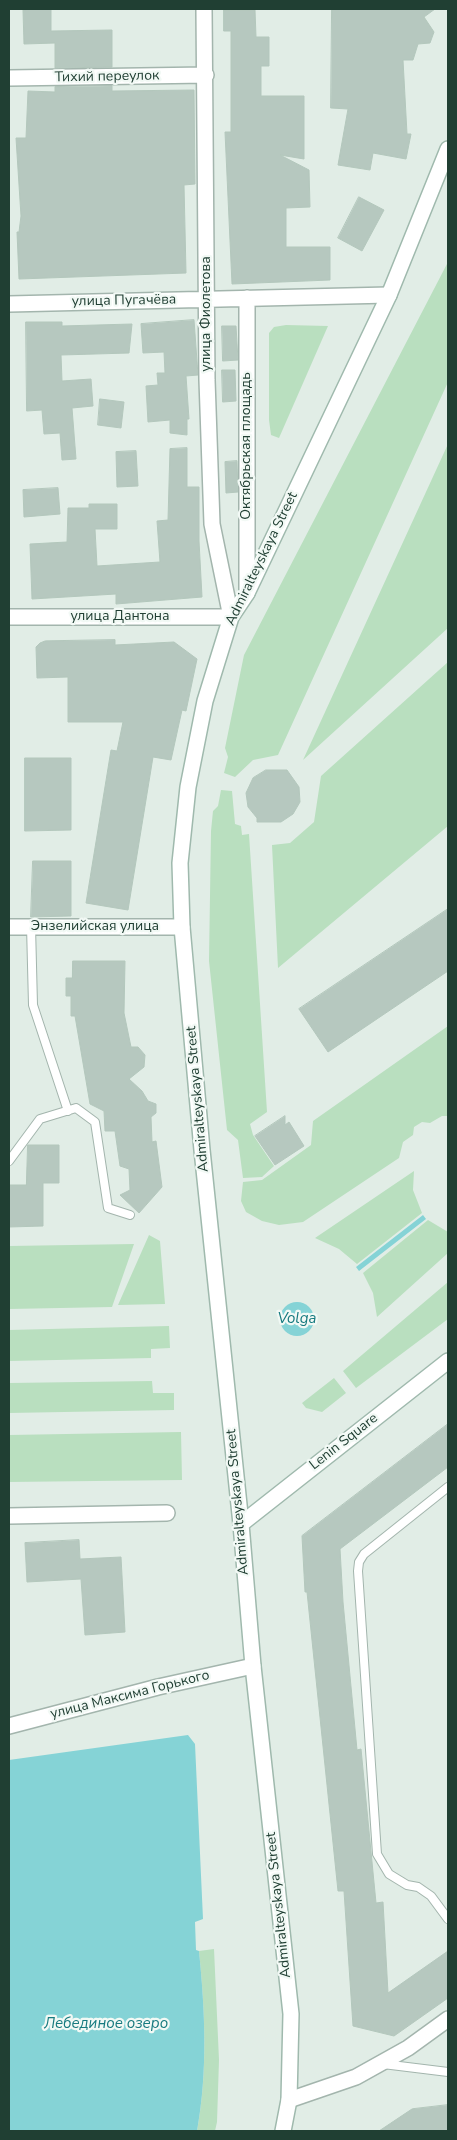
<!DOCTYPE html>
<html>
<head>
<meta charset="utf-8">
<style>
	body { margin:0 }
	#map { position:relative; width:457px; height:2140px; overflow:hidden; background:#e1ede6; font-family:"Nunito Sans",sans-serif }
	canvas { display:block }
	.frame { position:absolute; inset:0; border:10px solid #203f33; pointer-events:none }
</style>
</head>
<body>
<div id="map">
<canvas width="457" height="2140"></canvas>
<div class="frame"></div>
</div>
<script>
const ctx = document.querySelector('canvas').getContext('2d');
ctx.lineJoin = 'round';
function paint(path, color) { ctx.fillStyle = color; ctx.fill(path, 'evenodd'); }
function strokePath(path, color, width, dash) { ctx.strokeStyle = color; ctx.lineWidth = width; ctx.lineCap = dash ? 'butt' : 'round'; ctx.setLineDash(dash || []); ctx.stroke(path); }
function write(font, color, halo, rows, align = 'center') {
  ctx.font = font + ' "Nunito Sans",sans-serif'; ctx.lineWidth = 4.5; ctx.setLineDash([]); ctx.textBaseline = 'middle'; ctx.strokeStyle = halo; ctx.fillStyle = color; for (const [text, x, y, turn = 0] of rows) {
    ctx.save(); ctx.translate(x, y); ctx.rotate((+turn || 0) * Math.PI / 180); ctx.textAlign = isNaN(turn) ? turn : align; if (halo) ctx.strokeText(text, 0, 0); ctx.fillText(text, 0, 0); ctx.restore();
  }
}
const green = new Path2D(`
	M448 262V382L278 755 253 760 235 777 224 773 228 757 225 748 244 655Z
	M286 325 328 326 279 438 271 435 269 420V333L274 327Z
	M448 444V628L303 760Z
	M448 662V826L278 968 272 845 290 843 314 822 321 776Z
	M221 790 232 791 235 824 241 826 242 835 249 834 267 1112 250 1124 253 1135 274 1166 262 1177 243 1178 238 1140 227 1130 209 961 211 831 213 811 218 806Z
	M448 1026V1116H442L430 1123 422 1122 414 1127 413 1135 403 1142 399 1158 303 1222 279 1225 262 1221 246 1212 241 1201 243 1182 262 1180 311 1145 313 1121Z
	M414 1171 413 1190 422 1213 357 1264 339 1249 315 1238Z
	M428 1220 448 1232V1253L377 1317 373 1293 363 1273Z
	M149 1235 160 1241 165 1304 118 1305Z
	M134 1244 112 1307 9 1309V1246Z
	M448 1282V1319L356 1388 343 1371Z
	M169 1326 170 1348 151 1349V1358L9 1361V1330Z
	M334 1378 346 1393 322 1412 306 1408 302 1403Z
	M152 1381 153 1393H174V1410L9 1413V1383Z
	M181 1432 182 1480 9 1482V1435Z
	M214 1949 219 2060 217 2122 215 2131H197C208 2072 205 2011 199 1951Z`);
const water = new Path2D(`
	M423 1215 426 1219 359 1271 356 1267Z
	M280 1319a17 17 0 1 1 34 0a17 17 0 1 1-34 0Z
	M188 1735 195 1744 203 1919 195 1922 196 1950 199 1951C205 2011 208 2071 197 2131H9V1760Z`);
const building = new Path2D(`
	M51 9V31L112 30V67L55 68V43L24 44 23 10Z
	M332 9H435L424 17 434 32 430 43 418 44 413 60H403L407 134H411L406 159 373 153 370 170 338 165 348 109 331 108Z
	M224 10H255L256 37H269V66H261V96H304V159L280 155 309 170 310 207 286 208V247H330V280L232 284 225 132H231V31H224Z
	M112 86V91L194 90 195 184 184 185 186 273 19 279 17 232H19L21 216 16 138H26L28 91 55 92V87Z
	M359 197 384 210 362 251 338 238Z
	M194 320 198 375 186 376 189 419H187V435L170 433V420L148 422 146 386 158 385 157 373H165L164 352 143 353 141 324Z
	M26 322H62V326L132 324 129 353 61 355 62 381 91 379 93 406 72 408 76 459 62 460 60 433 44 434 42 410 27 411Z
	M222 326H236L238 360 223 361Z
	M222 370H235L236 401 223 402Z
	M100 399 124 402 121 428 98 425Z
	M187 448V487H199V541L202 597 116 604V594L32 599 30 544 67 542 68 508H89V504H117V529H95L97 566 160 562 157 521 168 520 170 449Z
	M136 451 138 486 117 487 116 452Z
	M237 461 238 492 226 493 225 462Z
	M58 488 60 514 24 517 23 490Z
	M115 640V645L174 642 197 659 186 711 182 710 171 760 153 757 128 910 86 903 111 750 117 751 123 722H68V677L37 678 36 647 40 643 45 641Z
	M25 758H71V830L25 831Z
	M266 770H287L299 787 300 802 293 814 281 822H257V818L248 807 246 793 253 778Z
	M33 861H71V916L31 917Z
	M448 909V971L328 1052 299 1009Z
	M73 961H125L124 1013 131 1047H138L145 1055 144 1067 129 1079 142 1091 148 1101 156 1104V1113L151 1117 152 1142 156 1141 162 1187 139 1213 120 1195 130 1190 129 1169 120 1166 115 1131H105L104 1111 90 1104 75 1016H71V996H66V978H72Z
	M285 1116V1125L289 1122 304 1146 275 1165 255 1136Z
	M28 1145H59V1183H43V1226L9 1227V1185H26Z
	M448 1424V1467L340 1549 343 1602 357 1750 361 1749 376 1903 383 1902 388 1993 448 1951V1998L394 2036 353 2026 344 1891H338L307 1592H305L302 1536Z
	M79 1540 80 1559 121 1557 125 1632 85 1635 81 1579 27 1582 25 1543Z
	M448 2105V2131H379L412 2109Z`);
const service = new Path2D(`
	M31 926 33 1005 68 1111
	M9 1161 40 1119 76 1108 95 1122 108 1208 130 1215
	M448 1487 364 1554 359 1562 358 1571 377 1854 389 1874 407 1885 418 1887 431 1896 448 1919
	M383 2064 448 2072`);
const minor = new Path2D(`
	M9 78 206 75
	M9 304 389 295
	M247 593V298
	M9 617H231L212 524 207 380 204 9
	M9 927H182
	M9 1516 167 1513
	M9 1726 158 1687 253 1666
	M289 2100 356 2077 408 2048 448 2019`);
const secondary = new Path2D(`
	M241 1524 448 1361
	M283 2131 289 2100 291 2014 253 1666 241 1524 202 1150 182 927 180 863 188 787 205 701 231 617 247 593 389 295 448 149`);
const streetNames = [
	["Тихий переулок",107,77,-1],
	["улица Пугачёва",124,301,-1],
	["улица Фиолетова",207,314,-90],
	["Октябрьская площадь",247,446,-90],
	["Admiralteyskaya Street",262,559,-64],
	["улица Дантона",120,617],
	["Энзелийская улица",95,927],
	["Admiralteyskaya Street",198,1099,-95],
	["Lenin Square",344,1442,-38],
	["Admiralteyskaya Street",238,1502,-95],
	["улица Максима Горького",130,1695,-14],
	["Admiralteyskaya Street",279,1905,-96]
];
const waterNames = [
	["Volga",297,1319],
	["Лебединое озеро",106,2024]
];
paint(green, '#b9dfbf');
paint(water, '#85d3d6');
paint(building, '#b6c8bf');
strokePath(building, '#b3c7bc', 1);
strokePath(service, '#a3b5ad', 10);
strokePath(minor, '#a3b5ad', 18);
strokePath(secondary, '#9fb9ad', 18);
strokePath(service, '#fff', 8);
strokePath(minor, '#fff', 15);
strokePath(secondary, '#fff', 15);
write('14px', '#203f33', '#f2f9f5', streetNames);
write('italic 15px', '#167a7f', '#f2f9f5', waterNames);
</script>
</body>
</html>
